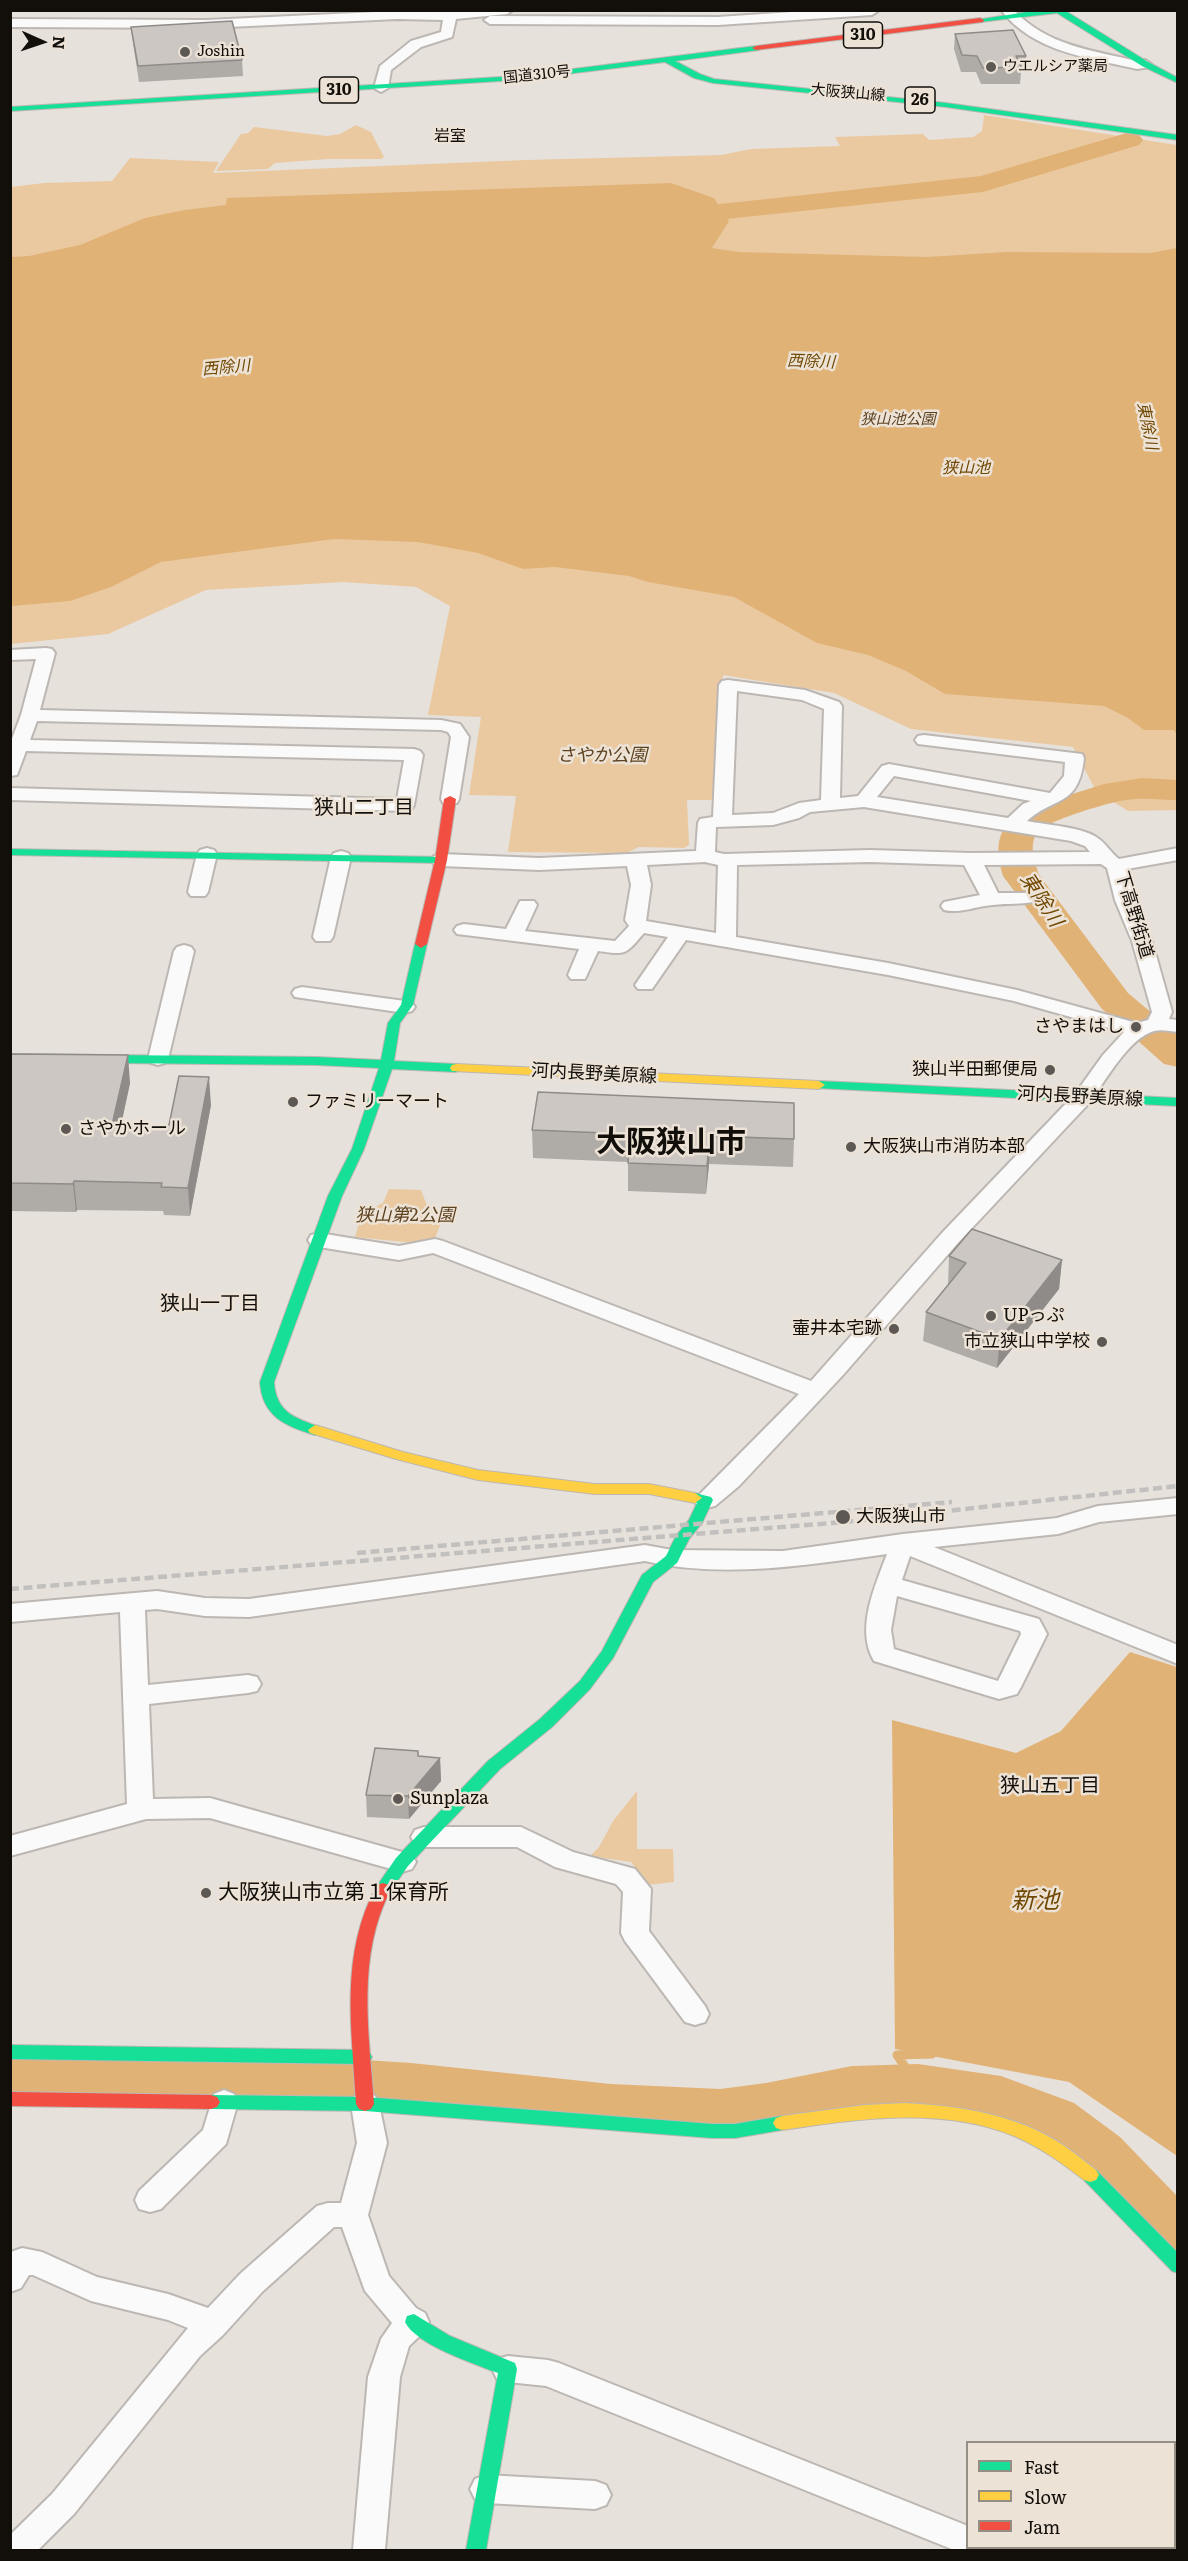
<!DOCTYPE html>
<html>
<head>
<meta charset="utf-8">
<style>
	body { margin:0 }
	#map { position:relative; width:1188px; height:2561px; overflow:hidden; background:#e7e1db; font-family:Literata,serif }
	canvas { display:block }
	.frame { position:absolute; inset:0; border:12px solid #120f0b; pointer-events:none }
	.legend { position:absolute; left:966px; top:2441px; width:210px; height:108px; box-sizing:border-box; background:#ece2d6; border:2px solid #958e85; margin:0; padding:8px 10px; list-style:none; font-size:18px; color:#120f0b }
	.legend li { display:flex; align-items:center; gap:12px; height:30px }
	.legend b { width:30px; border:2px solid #958e85 }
	.north { position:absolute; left:12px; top:12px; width:60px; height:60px; -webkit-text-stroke:4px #ece2d6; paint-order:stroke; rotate:93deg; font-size:16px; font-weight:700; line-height:24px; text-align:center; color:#120f0b }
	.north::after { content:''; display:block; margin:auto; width:21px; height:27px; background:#120f0b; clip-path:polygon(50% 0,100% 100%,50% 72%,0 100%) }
</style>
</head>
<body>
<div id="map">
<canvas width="1188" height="2561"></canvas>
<div class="frame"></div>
<ul class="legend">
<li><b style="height:8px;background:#16e098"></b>Fast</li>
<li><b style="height:8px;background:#ffcf43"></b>Slow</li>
<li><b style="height:8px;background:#f24e42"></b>Jam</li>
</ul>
<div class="north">N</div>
</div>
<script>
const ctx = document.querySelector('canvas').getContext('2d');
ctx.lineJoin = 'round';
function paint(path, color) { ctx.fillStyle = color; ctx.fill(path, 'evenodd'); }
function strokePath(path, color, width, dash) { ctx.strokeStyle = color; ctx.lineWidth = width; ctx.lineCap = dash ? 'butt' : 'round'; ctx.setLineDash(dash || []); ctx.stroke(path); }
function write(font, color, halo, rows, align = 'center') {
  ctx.font = font + ' Literata,"Noto Sans JP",serif'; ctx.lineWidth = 5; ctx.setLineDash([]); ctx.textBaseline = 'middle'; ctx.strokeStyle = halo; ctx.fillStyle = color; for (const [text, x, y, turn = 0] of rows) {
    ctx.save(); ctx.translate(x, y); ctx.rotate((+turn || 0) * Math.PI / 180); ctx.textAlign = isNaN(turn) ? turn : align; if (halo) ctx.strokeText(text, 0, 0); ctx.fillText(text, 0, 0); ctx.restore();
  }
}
const green = new Path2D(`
	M984 115 1177 145V810L1128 811 1096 791 1073 747 911 729 834 693 723 675 714 800H687L689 845 684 848 639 847 626 853 508 852 516 796 469 795 481 717 428 715 450 606 416 587 344 582 206 590 108 634 11 644V187L44 183 112 181 130 158 219 162 213 173 526 160 721 155 751 149 840 146 835 137 923 134 929 140 973 137 982 131Z
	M356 125 371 132 384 157 381 159H328L275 163 268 169 216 171 241 134 248 133 254 127 327 136 340 134Z
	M389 1189 421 1190 426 1203 441 1223 435 1238 414 1243 355 1237 362 1213 383 1203Z
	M637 1791V1849H673L674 1882 648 1885 631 1862 590 1856 599 1847 613 1821Z`);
const water = new Path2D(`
	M671 183 714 198 729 221 712 248 739 252 927 257 1007 252 1150 253 1177 248V735L1174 730H1144L1128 718 1104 706 945 694 906 671 868 655 817 643 734 597 648 582 629 576 555 567 523 569 478 553 418 542 334 539 161 562 111 587 70 601 11 606V257L29 256 80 245 145 218 185 210 226 205 227 198Z
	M1130 1652 1177 1667V2156L1069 2082 895 2049 892 1720 1016 1753 1061 1731Z`);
const stream = new Path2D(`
	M918 2086 897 2055 932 2054`);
const river = new Path2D(`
	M1130 132 1139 135 1143 140 1139 145 983 192 698 222 678 233 669 235 660 233 656 227 660 221 692 207 981 176Z
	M1142 778 1178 780V800C1161 800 1143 797 1126 800 1110 802 1044 821 1036 834 1029 847 1035 862 1039 875L1128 993 1178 1035V1067L1164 1064 1102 1009 1003 876C994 845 997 827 1025 809L1104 784Z
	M10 2053 286 2055 411 2063 611 2084 720 2089 766 2083 852 2066 918 2064 1001 2076 1074 2103 1120 2137 1178 2197V2258L1158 2252 1082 2169 1036 2135 997 2119 918 2108 852 2110 766 2127 720 2133 611 2128 411 2107 286 2099 10 2097Z`);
const street = new Path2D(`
	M466 10H513L507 14 456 19 452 37 421 47 391 70 388 88 381 92 374 88 380 66 411 41 441 32 443 20 397 19 207 28 10 27V19L207 20 397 11Z
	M822 10 878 11 872 15 718 25 490 24 484 20 490 16 718 17Z
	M1001 10H1014C1045 45 1094 51 1137 61L1145 60 1151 64 1150 67 1137 69C1089 58 1033 52 1001 10Z
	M46 648 52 649 55 653 40 710 441 720 460 724 469 737 459 799 457 803H443L441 799 451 737 448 732 441 730 37 721 30 740 414 749 420 751 423 755 414 805 412 809 405 811 10 800V788L397 799 404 760 26 751 17 775 10 776V744L21 715 36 659 10 660V650Z
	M728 680 805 690 839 702 842 706 840 798 858 796 882 766 889 764 1050 793 1064 776 1065 762 918 744 915 740 918 736 924 735 1082 754 1084 758C1079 807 1055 796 1027 821 1045 825 1085 827 1099 839 1107 845 1111 853 1119 859L1178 848V860L1127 869 1135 900 1152 941 1172 1012 1169 1019 1178 1020V1032C1170 1031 1161 1029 1154 1031 1129 1038 1105 1081 1091 1101L958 1243 843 1375 739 1486 715 1506 706 1508 697 1506 694 1500 799 1394 433 1253 399 1260 319 1247 311 1245 308 1240 311 1235 319 1233 399 1246 435 1239 443 1241 811 1381 942 1233 1075 1094 1103 1055 1124 1032 1014 1001 888 975 686 940 652 989H638L635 985 668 937 644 933C625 955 627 955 598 951L585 979H571L568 975 579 949 457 934 454 930 457 926 464 924 506 929 520 901H534L537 905 525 931 615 941 629 926 625 920 631 885 627 866 539 870 441 866 434 864 431 860 434 856 441 854 539 858 696 851 698 823 700 819 713 817 719 685 722 681ZM737 691 802 700 824 709 821 800 799 803 773 813 732 815ZM894 776 1031 801 1023 804 1008 818 877 797ZM864 807 1071 841 1085 846 1090 852 971 853 870 850 724 854 715 852 716 827 773 825 799 818 810 812ZM705 862 718 865 716 933 646 921 651 885 647 865ZM870 862 964 865 980 895 944 902 941 906 944 910C959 914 977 906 993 905 1007 903 1022 905 1037 901L1040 897 1037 893H998L984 865 1101 864 1107 868 1115 900 1132 941 1152 1012 1148 1020 1137 1023 1017 990 888 963 736 937 737 865Z
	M207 848 214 850 217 854 208 892 205 896H191L188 892 197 854 200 850Z
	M341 851 348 853 351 857 333 937 330 941H316L313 937 331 857 334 853Z
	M184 945 191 947 194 951 168 1059 165 1063 158 1065 151 1063 148 1059 174 951 177 947Z
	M302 987 405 1001 412 1003 415 1007 412 1011 405 1013 295 997 292 993 295 989Z
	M1178 1498V1514L1099 1522 1058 1534 934 1547 1178 1645V1664L910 1556 902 1580 1039 1619 1047 1634 1021 1687 1017 1694 999 1699 874 1661C855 1629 875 1586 887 1554 808 1565 723 1579 645 1561L249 1617 205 1616 157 1609 145 1610 148 1685 248 1675 257 1677 261 1684 257 1691 248 1693 149 1704 153 1799 210 1798 402 1852 412 1855 416 1862 412 1869 402 1872 210 1818 146 1819 10 1856V1836L127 1804 120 1612 10 1622V1604L157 1591 205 1598 249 1599 645 1545 672 1550 783 1551 903 1534 1057 1518 1098 1506ZM897 1596 1020 1631 1021 1634 998 1681 894 1649 891 1630Z
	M424 1827H521L573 1852 635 1869 651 1889 649 1931 705 2006 709 2014 705 2022 695 2025 685 2022 625 1941 621 1933 623 1892 616 1884 555 1867 517 1847H424L415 1844 411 1837 415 1830Z
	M224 2090 234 2094 238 2102 226 2144 161 2209 150 2212 139 2209 135 2200 139 2191 203 2130 214 2094Z
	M365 2092 375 2096 379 2104 387 2143 368 2215 389 2276 416 2308 425 2313 429 2322 425 2331 409 2346 400 2377 385 2550H353L368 2377 381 2339 392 2323 365 2291 342 2227H334L262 2292 223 2335 200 2356 74 2514 38 2550H10V2535L52 2494 188 2328 168 2320 91 2301 33 2275H29L21 2288 10 2292 11 2252 22 2248 42 2252 97 2277 168 2294 208 2308 240 2274 317 2206 328 2203H341L357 2143 351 2104 355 2096Z
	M508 2356 548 2360 559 2363 968 2526V2548H1006L1007 2550H954L546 2386 508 2382 497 2379 492 2369 497 2359Z
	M486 2475 595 2481 606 2485 611 2495 606 2505 595 2509 486 2503 475 2499 470 2489 475 2479Z`);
const fast = new Path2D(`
	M1039 10H1064L1148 62 1178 78V83L1142 66 1057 13 980 22 976 20Z
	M756 46 760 48 759 50 675 61 700 74 714 79 946 103 1178 135V140L946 107 713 83 694 78 665 62 517 80 10 111V107L517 76Z
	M10 849 441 857 447 860 441 863 10 855Z
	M421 940 427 944 413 1005 400 1023 394 1061 456 1064 462 1068 456 1072 392 1069 364 1149 342 1196 274 1382C276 1412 294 1418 320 1427L322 1430 315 1435C285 1426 262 1416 260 1382L328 1196 352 1149 379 1068 317 1065 10 1062V1054L317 1057 381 1060 388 1023 401 1005 415 944Z
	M819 1081 1178 1098V1106L815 1088 813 1085 815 1082Z
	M695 1493 711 1497 713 1500 702 1523 689 1539 677 1563 653 1582 613 1658 590 1689 552 1727 500 1769 408 1866 389 1893 383 1895 377 1893 375 1889 396 1858 488 1761 540 1719 580 1681 602 1651 642 1575 666 1556 676 1536 689 1520 697 1503 690 1501 688 1498Z
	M10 2045 363 2050 369 2052 372 2057 369 2062 363 2064 10 2059Z
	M211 2095 365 2097 712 2124H735L782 2116 788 2118 791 2123 788 2128 782 2130 735 2138H712L365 2111 211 2109 205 2107 202 2102 205 2097Z
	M1090 2168 1096 2170 1178 2253V2273L1172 2271 1084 2180 1081 2175 1084 2170Z
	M414 2314 450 2336 515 2363 517 2369 486 2550H466L498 2373C475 2364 415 2344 405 2322L407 2316Z`);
const slow = new Path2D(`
	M456 1064 819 1081 825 1085 819 1089 452 1071 450 1068 452 1065Z
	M315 1425 403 1452 478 1470 595 1484H649L695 1493 702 1498 695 1503 649 1494H595L478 1480 396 1459 310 1433 308 1430Z
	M905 2103C960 2106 1016 2114 1063 2145 1075 2153 1085 2162 1096 2170L1099 2175 1096 2180 1090 2182 1084 2180C1062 2163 1040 2147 1014 2136 941 2106 857 2119 782 2130L776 2128 773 2123 776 2118 782 2116 865 2105Z`);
const jam = new Path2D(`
	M980 18 984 20 983 22 756 50 752 48 756 46Z
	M450 796 456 799 447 860 427 944 421 948 415 944 435 860 444 799Z
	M383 1883 389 1885 391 1889C356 1956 369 2032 374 2104L371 2109 365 2111 359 2109 356 2104C352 2027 339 1955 377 1885Z
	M10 2092 211 2095 217 2097 220 2102 217 2107 211 2109 10 2106Z`);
const rail = new Path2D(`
	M357 1553 952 1502
	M10 1589 844 1522 1178 1486`);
const wall = new Path2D(`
	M131 27 242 60 243 76 139 82 133 43Z
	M955 34 1026 56 1025 72H1021L1020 84H981L976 72H961L954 49Z
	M10 1054 130 1083 121 1125H169L211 1105 190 1216 164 1215 163 1211 77 1210 76 1212 10 1211Z
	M532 1130 794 1139 793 1167 709 1164 706 1194 628 1191V1162L533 1158Z
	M949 1256 1062 1260 1059 1289 997 1368 923 1341 926 1312 948 1285Z
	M418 1751 419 1756 440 1758 441 1781 409 1819 367 1817 366 1795Z`);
const shadedWall = new Path2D(`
	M128 1055 130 1083 115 1153 112 1125Z
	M209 1077 211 1105 190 1216 188 1188Z
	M710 1136 709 1164 706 1194 707 1166Z
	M74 1181 77 1210 76 1212 73 1184Z
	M1062 1260 1059 1289 997 1368 1000 1339Z
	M440 1758 441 1781 409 1819 408 1796Z`);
const building = new Path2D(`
	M232 21 242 60 138 66 131 27Z
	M1013 30 1026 56H1016L1021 67 983 68 977 56 962 55 955 34Z
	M10 1054 128 1055 112 1125H169L179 1076 209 1077 188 1188 161 1187 162 1183 74 1181 73 1184 10 1183Z
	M538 1092 794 1103V1139L710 1136 707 1166 628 1163 630 1134 532 1130Z
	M972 1229 1062 1260 1000 1339 926 1312 966 1263 949 1256Z
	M375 1748 418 1751V1756L440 1758 408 1796 366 1795Z`);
const markers = [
	[185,52,6,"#5d5854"],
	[991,67,6,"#5d5854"],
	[1136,1027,6,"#5d5854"],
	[1050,1070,6,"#5d5854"],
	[293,1102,6,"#5d5854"],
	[66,1129,6,"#5d5854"],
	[851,1147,6,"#5d5854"],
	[991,1316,6,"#5d5854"],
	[894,1329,6,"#5d5854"],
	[1102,1342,6,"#5d5854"],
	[843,1517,8,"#5d5854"],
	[398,1799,6,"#5d5854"],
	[206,1893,6,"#5d5854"]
];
const farPoinames = [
	["Joshin",197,52],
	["ウエルシア薬局",1003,67]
];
const farStreetnames = [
	["国道310号",537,75,-6],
	["大阪狭山線",848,93,5]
];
const farParknames = [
	["狭山池公園",898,420]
];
const shields = [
	[863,35,39],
	[339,90,39],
	[920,100,30]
];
const shieldNames = [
	["310",863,35],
	["310",339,90],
	["26",920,100]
];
const farNeighbourhoodnames = [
	["岩室",450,136]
];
const farWaternames = [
	["西除川",811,362,2],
	["西除川",226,368,-5],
	["東除川",1147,426,79],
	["狭山池",966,468]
];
const parkNames = [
	["さやか公園",602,756],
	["狭山第2公園",405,1216]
];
const streetNames = [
	["下高野街道",1134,915,73],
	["河内長野美原線",594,1074,3],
	["河内長野美原線",1080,1097,3]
];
const poiNames = [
	["さやまはし",1124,1027,"right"],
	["狭山半田郵便局",1038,1070,"right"],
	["ファミリーマート",305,1102],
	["さやかホール",78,1129],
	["大阪狭山市消防本部",863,1147],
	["UPっぷ",1003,1316],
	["壷井本宅跡",882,1329,"right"],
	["市立狭山中学校",1090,1342,"right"],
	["大阪狭山市",856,1517],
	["Sunplaza",410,1799]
];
const neighbourhoodNames = [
	["狭山二丁目",364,808],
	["狭山一丁目",210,1304],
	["狭山五丁目",1050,1786]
];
const waterNames = [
	["東除川",1041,900,57]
];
const nearPoinames = [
	["大阪狭山市立第１保育所",218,1893]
];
const nearWaternames = [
	["新池",1035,1901]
];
const townNames = [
	["大阪狭山市",671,1143]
];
paint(green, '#eac9a1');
paint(water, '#e1b276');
strokePath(stream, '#e1b276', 9);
paint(river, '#e1b276');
strokePath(street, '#bcb7b2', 4);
strokePath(fast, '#bcb7b2', 2);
strokePath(slow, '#bcb7b2', 2);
strokePath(jam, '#bcb7b2', 2);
paint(street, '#fbfafa');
paint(fast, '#16e098');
paint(slow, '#ffcf43');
paint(jam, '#f24e42');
strokePath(rail, '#c1c0be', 4.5, [9, 4.5]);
paint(wall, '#afaba7');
paint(shadedWall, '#8f8b88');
paint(building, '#ccc7c2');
strokePath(building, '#8f8b88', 1.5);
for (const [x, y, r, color] of markers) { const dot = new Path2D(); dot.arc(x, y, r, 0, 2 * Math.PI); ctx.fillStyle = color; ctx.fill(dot); strokePath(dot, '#ece2d6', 2); }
write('15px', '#120f0b', '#ece2d6', farPoinames, 'left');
write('15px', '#120f0b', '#ece2d6', farStreetnames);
write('italic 15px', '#5e4321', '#ece2d6', farParknames);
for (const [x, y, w] of shields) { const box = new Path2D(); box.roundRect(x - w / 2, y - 13, w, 26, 4.5); ctx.fillStyle = '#ece2d6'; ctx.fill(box); strokePath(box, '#120f0b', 1.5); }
write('bold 16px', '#120f0b', null, shieldNames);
write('16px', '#120f0b', '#ece2d6', farNeighbourhoodnames);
write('italic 16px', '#714802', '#ece2d6', farWaternames);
write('italic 18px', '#5e4321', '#ece2d6', parkNames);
write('18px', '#120f0b', '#ece2d6', streetNames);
write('18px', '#120f0b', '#ece2d6', poiNames, 'left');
write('20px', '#120f0b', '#ece2d6', neighbourhoodNames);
write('italic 20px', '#714802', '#ece2d6', waterNames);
write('21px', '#120f0b', '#ece2d6', nearPoinames, 'left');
write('italic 24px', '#714802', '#ece2d6', nearWaternames);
write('bold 30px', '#120f0b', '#ece2d6', townNames);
</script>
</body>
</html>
